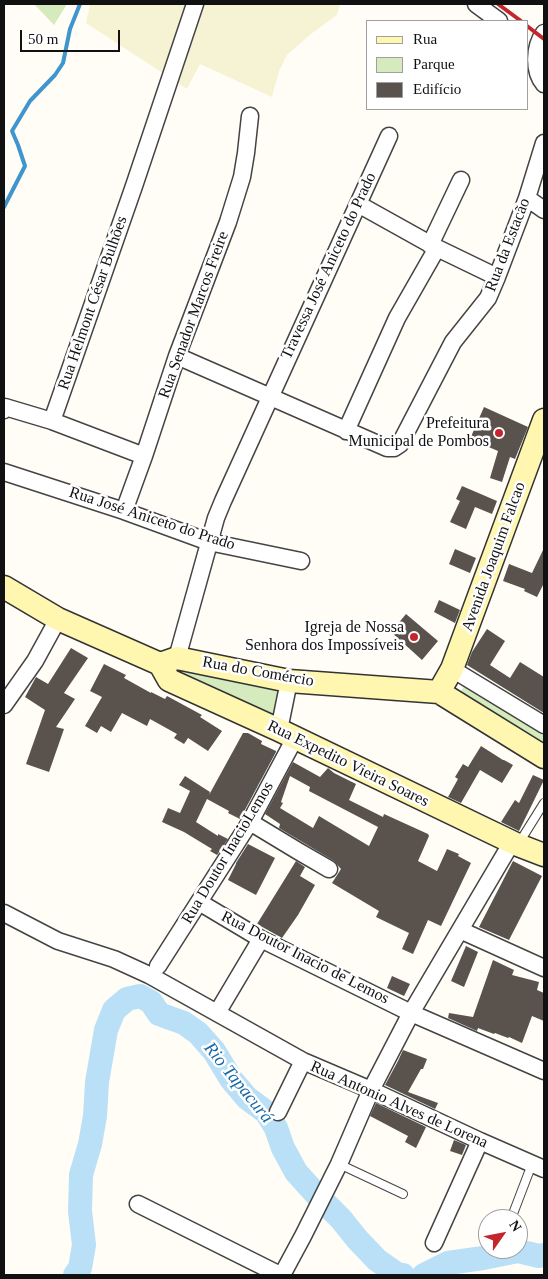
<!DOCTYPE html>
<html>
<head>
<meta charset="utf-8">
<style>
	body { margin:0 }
	#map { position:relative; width:548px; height:1279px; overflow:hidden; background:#fffdf5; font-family:Georgia,serif }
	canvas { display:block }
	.frame { position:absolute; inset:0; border:5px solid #111; pointer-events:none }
	.legend { position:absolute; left:366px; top:20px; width:162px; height:90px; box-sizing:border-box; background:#fff; border:1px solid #a0a0a0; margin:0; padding:6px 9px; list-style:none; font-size:15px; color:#111 }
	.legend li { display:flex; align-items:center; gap:10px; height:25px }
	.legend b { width:25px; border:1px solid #a0a0a0 }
	.north { position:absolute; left:478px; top:1209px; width:50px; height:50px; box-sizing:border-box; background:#fff; border:1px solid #a0a0a0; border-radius:50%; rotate:57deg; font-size:14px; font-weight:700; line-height:20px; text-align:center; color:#111 }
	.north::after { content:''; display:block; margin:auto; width:18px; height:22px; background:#c4262e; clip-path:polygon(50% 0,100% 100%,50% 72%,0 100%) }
	.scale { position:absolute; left:20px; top:30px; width:100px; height:22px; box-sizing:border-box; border:2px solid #111; border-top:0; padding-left:6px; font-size:15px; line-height:18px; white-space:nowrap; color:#111; -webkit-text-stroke:4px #fff; paint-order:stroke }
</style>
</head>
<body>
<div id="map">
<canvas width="548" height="1279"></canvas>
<div class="frame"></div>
<ul class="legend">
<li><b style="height:6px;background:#fff6b0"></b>Rua</li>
<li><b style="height:14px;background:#d5ebbd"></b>Parque</li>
<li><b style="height:14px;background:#5a524d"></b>Edifício</li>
</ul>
<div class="north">N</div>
<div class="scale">50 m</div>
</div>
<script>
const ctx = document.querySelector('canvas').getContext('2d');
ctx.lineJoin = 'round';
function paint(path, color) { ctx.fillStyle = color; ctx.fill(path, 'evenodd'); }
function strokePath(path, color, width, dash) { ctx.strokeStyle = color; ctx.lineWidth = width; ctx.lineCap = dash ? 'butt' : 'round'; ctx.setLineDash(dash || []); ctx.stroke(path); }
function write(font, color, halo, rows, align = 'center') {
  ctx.font = font + ' Georgia,serif'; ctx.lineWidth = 5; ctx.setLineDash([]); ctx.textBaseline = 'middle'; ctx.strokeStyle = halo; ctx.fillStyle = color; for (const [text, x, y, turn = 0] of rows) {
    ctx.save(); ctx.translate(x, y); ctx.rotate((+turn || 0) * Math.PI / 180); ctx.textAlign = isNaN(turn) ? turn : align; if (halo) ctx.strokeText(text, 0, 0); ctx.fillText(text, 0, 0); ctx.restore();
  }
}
const farmland = new Path2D(`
	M90 4H340L337 15 311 34 287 55 279 71 272 97 200 64 187 89 86 23Z`);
const green = new Path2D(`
	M34 4H67L54 25Z
	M182 669 278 689C281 696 278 711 273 717L178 672Z
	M466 683 544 731V750L458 697Z`);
const stream = new Path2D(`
	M4 207 25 166 18 145 12 131 30 101 55 75 63 63 70 29 80 4`);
const river = new Path2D(`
	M75 1275 80 1268 84 1245 80 1211 81 1175 90 1144 95 1116 97 1082 106 1030 114 1010 127 999 140 996 151 1002 159 1014 184 1023 198 1033 214 1051 231 1079 247 1098 266 1112 276 1128 283 1148 296 1172 314 1192 341 1219 357 1239 377 1260 397 1274 403 1275
	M424 1275 448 1263 483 1258 518 1251 539 1256 544 1255`);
const building = new Path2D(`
	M484 407 528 427 515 459 510 457 502 482 490 478 498 451 470 439Z
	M462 486 497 501 492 514 475 507 466 529 450 522 460 501 456 499Z
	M544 548V583L537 597 524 591 525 589 503 581 509 564 532 573Z
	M455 549 476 558 470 573 449 564Z
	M439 600 460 610 455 623 434 612Z
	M406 614 438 641 422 660 391 632Z
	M487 629 505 641 490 665 510 678 520 662 544 677V713L467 665 472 652Z
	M71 648 88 658 64 693 75 699 56 727 64 729 49 772 26 764 45 710 25 697 36 677 48 684Z
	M104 664 126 675 124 678 151 693V692L165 699 167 696 191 709 202 715 200 717 222 731 208 751 188 738 184 744 174 738 177 734 150 719 147 726 122 713 111 732 101 726 97 733 85 726 102 697 90 691Z
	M243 733H248L262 741 261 744 276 751V752L240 819 228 813 229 811 207 799 196 822 218 836V834L228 839 217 855 210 851 212 849 184 832 162 822 168 808 180 813 190 791 179 785 185 776 210 792 209 795Z
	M481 746 503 760H504L513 765 502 783 480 770 461 803 448 797 458 779 455 777 463 764 468 767Z
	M293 762 320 777 328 768 334 773 356 784 349 800 383 817 384 814 428 834 429 836 418 861 437 871 447 849 459 854 458 856 471 863 441 926 428 920 413 954 402 949 409 933 376 917 379 911 332 883 341 869 334 861 279 828 280 824 265 814ZM290 776 310 787 309 791 378 827 369 846 319 816 313 828 280 808 283 803 281 802Z
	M533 775 544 780 519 831 501 822 515 800 519 803Z
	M248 844 275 858 256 895 228 880 236 864V863Z
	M296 861 305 867 300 876 315 885 298 915 282 938 257 924Z
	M513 861 542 876 509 940 479 927Z
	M466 946 478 952 464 987 451 981Z
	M493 960 514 970 512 975 539 982 537 990 544 993V1021L532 1016 522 1043 509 1037 508 1038 495 1033 494 1034 478 1028 477 1031 448 1018 449 1013 473 1017Z
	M392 976 410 984 404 996 387 988Z
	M403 1050 427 1059 423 1069H421L408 1092 438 1103 435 1109 385 1085 398 1061Z
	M376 1103 426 1127 416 1148 405 1142 408 1136 370 1116Z
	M454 1140 466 1145 462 1155 450 1151Z`);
const lane = new Path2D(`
	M519 843 544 803
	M339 1164 403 1194
	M511 1219 532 1164`);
const street = new Path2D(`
	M476 4 499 21
	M544 33C534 47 533 71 544 84
	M527 198 544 210
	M358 204 437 248 497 277
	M430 245 461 180
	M177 356 387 448H394L400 444 453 342 488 298 497 277 527 198 544 143
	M4 410 5 407 52 421 144 456
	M52 421 134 186 195 4
	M346 431 397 318 437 248
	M4 472 124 511 209 542 301 561
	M124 511 144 456 177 356 228 222 242 177 246 153 250 116
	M177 658 216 518 223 501 389 136
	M452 669 544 725
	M4 705 35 661 58 619
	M279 730 289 681
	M250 822 298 851 329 869
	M199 902 261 939 411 1013 544 1071
	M4 913 58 941 114 959 149 975 303 1061 371 1090 480 1141 544 1169
	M460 930 544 968
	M158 966 250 822 295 738
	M217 1013 261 939
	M278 1112 303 1061
	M138 1204 280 1275
	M434 1243 480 1141
	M282 1275 303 1236 339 1164 371 1090 411 1013 512 842`);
const secondary = new Path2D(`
	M4 587 58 619 160 664 177 658 289 681 439 692 544 757
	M160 664 169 680 279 730 518 845 544 855
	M439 692 452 669 544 420`);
const rail = new Path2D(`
	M498 4 521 21
	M527 26 544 39`);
const markers = [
	[499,433,5,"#c4262e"],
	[414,637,5,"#c4262e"]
];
const streetNames = [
	["Rua da Estacão",508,245,-69],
	["Travessa José Aniceto do Prado",329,266,-65],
	["Rua Helmont César Bulhões",93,303,-71],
	["Rua Senador Marcos Freire",194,315,-70],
	["Rua José Aniceto do Prado",152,519,18],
	["Avenida Joaquim Falcao",494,557,-70],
	["Rua do Comércio",258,672,10],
	["Rua Expedito Vieira Soares",348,764,26],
	["Rua Doutor InacioLemos",228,853,-59],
	["Rua Doutor Inacio de Lemos",305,958,27],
	["Rua Antonio Alves de Lorena",399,1105,24]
];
const poiNames = [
	["Prefeitura",489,424],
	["Municipal de Pombos",489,442],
	["Igreja de Nossa",404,628],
	["Senhora dos Impossíveis",404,646]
];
const waterNames = [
	["Rio Tapacurá",238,1083,51]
];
paint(farmland, '#f6f3d4');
paint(green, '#d5ebbd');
strokePath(stream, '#3f96cf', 4);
strokePath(river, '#b9e0f7', 24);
paint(building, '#5a524d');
strokePath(lane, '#444', 10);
strokePath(street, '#444', 19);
strokePath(secondary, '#333', 25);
strokePath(lane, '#fff', 8);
strokePath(street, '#fff', 16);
strokePath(secondary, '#fff6b0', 22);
strokePath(rail, '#c4262e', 4);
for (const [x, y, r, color] of markers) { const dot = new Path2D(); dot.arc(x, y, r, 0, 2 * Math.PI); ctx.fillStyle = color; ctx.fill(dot); strokePath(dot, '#fff', 2); }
write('16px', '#111', '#fff', streetNames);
write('16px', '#111', '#fff', poiNames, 'right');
write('italic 18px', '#1768a6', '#fff', waterNames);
</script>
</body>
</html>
